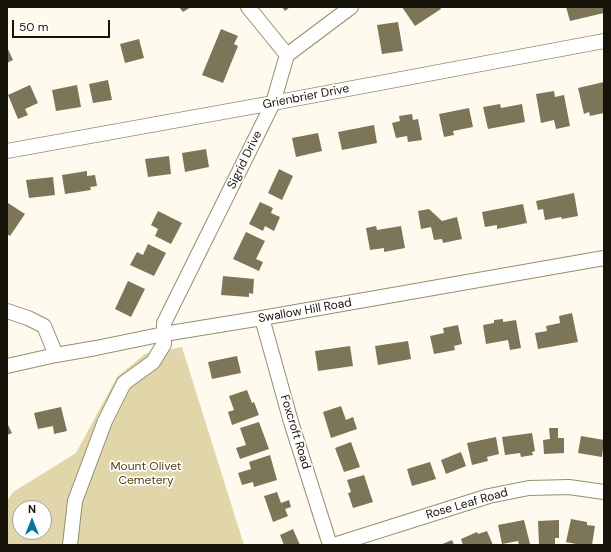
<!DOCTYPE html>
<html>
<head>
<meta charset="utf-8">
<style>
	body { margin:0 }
	#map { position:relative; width:611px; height:552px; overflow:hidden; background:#fefaed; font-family:"DM Sans",sans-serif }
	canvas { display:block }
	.frame { position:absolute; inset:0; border:8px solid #161308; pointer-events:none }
	.north { position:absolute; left:12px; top:500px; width:40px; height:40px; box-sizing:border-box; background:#fff; border:1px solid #a2a19c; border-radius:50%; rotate:0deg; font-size:11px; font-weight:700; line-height:16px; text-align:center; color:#161308 }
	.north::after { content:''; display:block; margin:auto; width:14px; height:18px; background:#09749f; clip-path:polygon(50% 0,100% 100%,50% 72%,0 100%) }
	.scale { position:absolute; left:12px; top:20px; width:98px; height:18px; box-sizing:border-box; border:2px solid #161308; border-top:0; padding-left:5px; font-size:12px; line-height:14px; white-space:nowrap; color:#161308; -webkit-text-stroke:3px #fff; paint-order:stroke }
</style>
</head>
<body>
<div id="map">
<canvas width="611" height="552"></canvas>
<div class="frame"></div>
<div class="north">N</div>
<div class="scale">50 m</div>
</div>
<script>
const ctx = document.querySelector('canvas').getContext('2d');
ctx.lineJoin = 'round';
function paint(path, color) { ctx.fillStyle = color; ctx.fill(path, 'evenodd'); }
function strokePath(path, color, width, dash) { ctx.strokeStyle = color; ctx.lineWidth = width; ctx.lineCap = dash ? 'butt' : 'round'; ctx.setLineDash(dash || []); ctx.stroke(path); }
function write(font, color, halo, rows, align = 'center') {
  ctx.font = font + ' "DM Sans",sans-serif'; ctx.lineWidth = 3.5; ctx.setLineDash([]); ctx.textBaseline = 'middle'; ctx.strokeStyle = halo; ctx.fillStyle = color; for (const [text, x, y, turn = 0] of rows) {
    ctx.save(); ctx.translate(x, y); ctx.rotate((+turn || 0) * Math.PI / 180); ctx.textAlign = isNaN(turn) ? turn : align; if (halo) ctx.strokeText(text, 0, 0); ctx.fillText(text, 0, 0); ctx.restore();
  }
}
const green = new Path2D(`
	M182 347 244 545H7V501L13 492 76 453 117 377 145 354ZM20 508H44V532H20Z`);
const building = new Path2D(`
	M179 7H191L183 12Z
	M282 7H290L285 11Z
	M402 7H440L441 9 415 26Z
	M566 7H604V13L570 21Z
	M398 22 403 51 382 54 377 25Z
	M221 29 238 36 234 44 238 46 223 83 202 75Z
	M139 39 144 58 125 63 120 44Z
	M7 47 13 60 7 63Z
	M108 80 112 100 93 103 89 84Z
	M604 82V113L590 116 589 112 584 114 578 88Z
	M30 85 38 103 25 109 28 115 18 119 8 95Z
	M77 85 81 107 56 111 52 90Z
	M554 91 555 97 564 95 570 126 556 129 554 120 541 123 536 94Z
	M500 104 501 108 522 104 525 122 488 129 483 107Z
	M469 108 473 127 453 131 454 135 444 137 439 114Z
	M412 114 413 120 418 119 422 140 408 142 407 136 396 138 392 123 400 121 399 116Z
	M374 125 377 143 342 150 338 132Z
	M318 133 322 151 296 157 292 138Z
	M206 149 209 167 185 172 182 153Z
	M169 156 171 174 148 177 145 159Z
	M279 169 293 176 282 200 268 193Z
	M87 171V176L95 175 97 186 90 187 91 190 65 194 62 175Z
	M53 177 55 195 29 198 26 180Z
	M574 193 578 216 562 219 561 217 545 220 543 209 538 210 536 201Z
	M260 202 273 208 271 213 280 217 274 231 265 226 263 231 249 224Z
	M7 203H8L25 214 10 236 7 234Z
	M523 204 527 223 497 229V225L485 227 482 212Z
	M429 209 442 221 457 217 462 239 443 243 442 239 434 240 431 227 421 229 418 211Z
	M158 211 182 223 171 244 155 236 158 229 151 225Z
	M376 226 377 230 401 226 405 248 384 252V248L370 250 366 228Z
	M246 232 265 241 256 259 263 262 259 271 233 259Z
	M148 244 166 253 154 276 130 265 137 252 143 255Z
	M223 276 254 279 253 294 249 293V297L221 295Z
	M128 281 145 289 131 317 115 309Z
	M572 313 578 342 538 349 535 333 547 331 546 326 560 323 559 316Z
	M503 319V322L516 320 521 348 510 350 508 340 486 344 483 325 494 323V320Z
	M458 325 462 344 454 346 455 350 434 354 430 336 444 333 443 328Z
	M408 341 411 359 378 365 375 346Z
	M350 346 353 366 318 371 315 351Z
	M237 356 241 373 212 379 208 362Z
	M247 390 252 403 254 402 259 415 232 425 228 412 234 410 229 396Z
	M341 406 346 420 353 417 357 429 331 438 323 412Z
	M61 407 67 431 54 434 53 426 38 429 34 413Z
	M259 422 269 449 240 459 236 448 246 445 240 428Z
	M7 423 12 433 7 435Z
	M549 428H558V438H564V453L544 454 543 440 550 439Z
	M532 433 535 451 532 452 533 455 521 457 520 453 505 455 502 437Z
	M581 436 604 440 602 457 578 453Z
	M496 437 499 454 487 457 488 461 472 465 467 443Z
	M351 442 360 467 344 472 335 448Z
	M461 452 466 466 446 474 441 460Z
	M270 455 277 480 254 487 253 482 242 485 238 473 251 469 249 462Z
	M430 462 436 479 412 486 407 469Z
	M364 475 373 502 353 508 348 493 351 492 347 480Z
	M277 492 281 503 289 500 291 507 285 509 288 516 273 522 264 496Z
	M571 519 587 522V525L595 526 592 545H581L566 542Z
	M524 520 530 544 519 545 518 541 502 544 498 525Z
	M559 520V538H555V545H539L538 521Z
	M293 529 300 545H284L280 535Z
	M487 531 493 545H463L461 539 477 532 478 534Z
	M452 540 454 545H440Z`);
const minor = new Path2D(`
	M248 7 287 55
	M7 151 273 103 604 41
	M7 311 28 318 44 326 56 355
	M262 318 291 422 330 545
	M7 366 56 355 96 348 164 334 262 318 604 258
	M70 545 75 501 105 421 124 383 153 362 164 344V323L273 103 287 55 351 7
	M334 545 489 496 529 488 569 487 604 492`);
const streetNames = [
	["Grienbrier Drive",306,97,-11],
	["Sigrid Drive",245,160,-64],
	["Swallow Hill Road",305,311,-10],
	["Foxcroft Road",295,432,73],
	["Rose Leaf Road",467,504,-16]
];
const parkNames = [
	["Mount Olivet",146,467],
	["Cemetery",146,481]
];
paint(green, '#e1d5aa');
paint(building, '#7d7558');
strokePath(minor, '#978e71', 16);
strokePath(minor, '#fff', 14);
write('12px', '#161308', '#fff', streetNames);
write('12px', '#4f4211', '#fff', parkNames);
</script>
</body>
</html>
